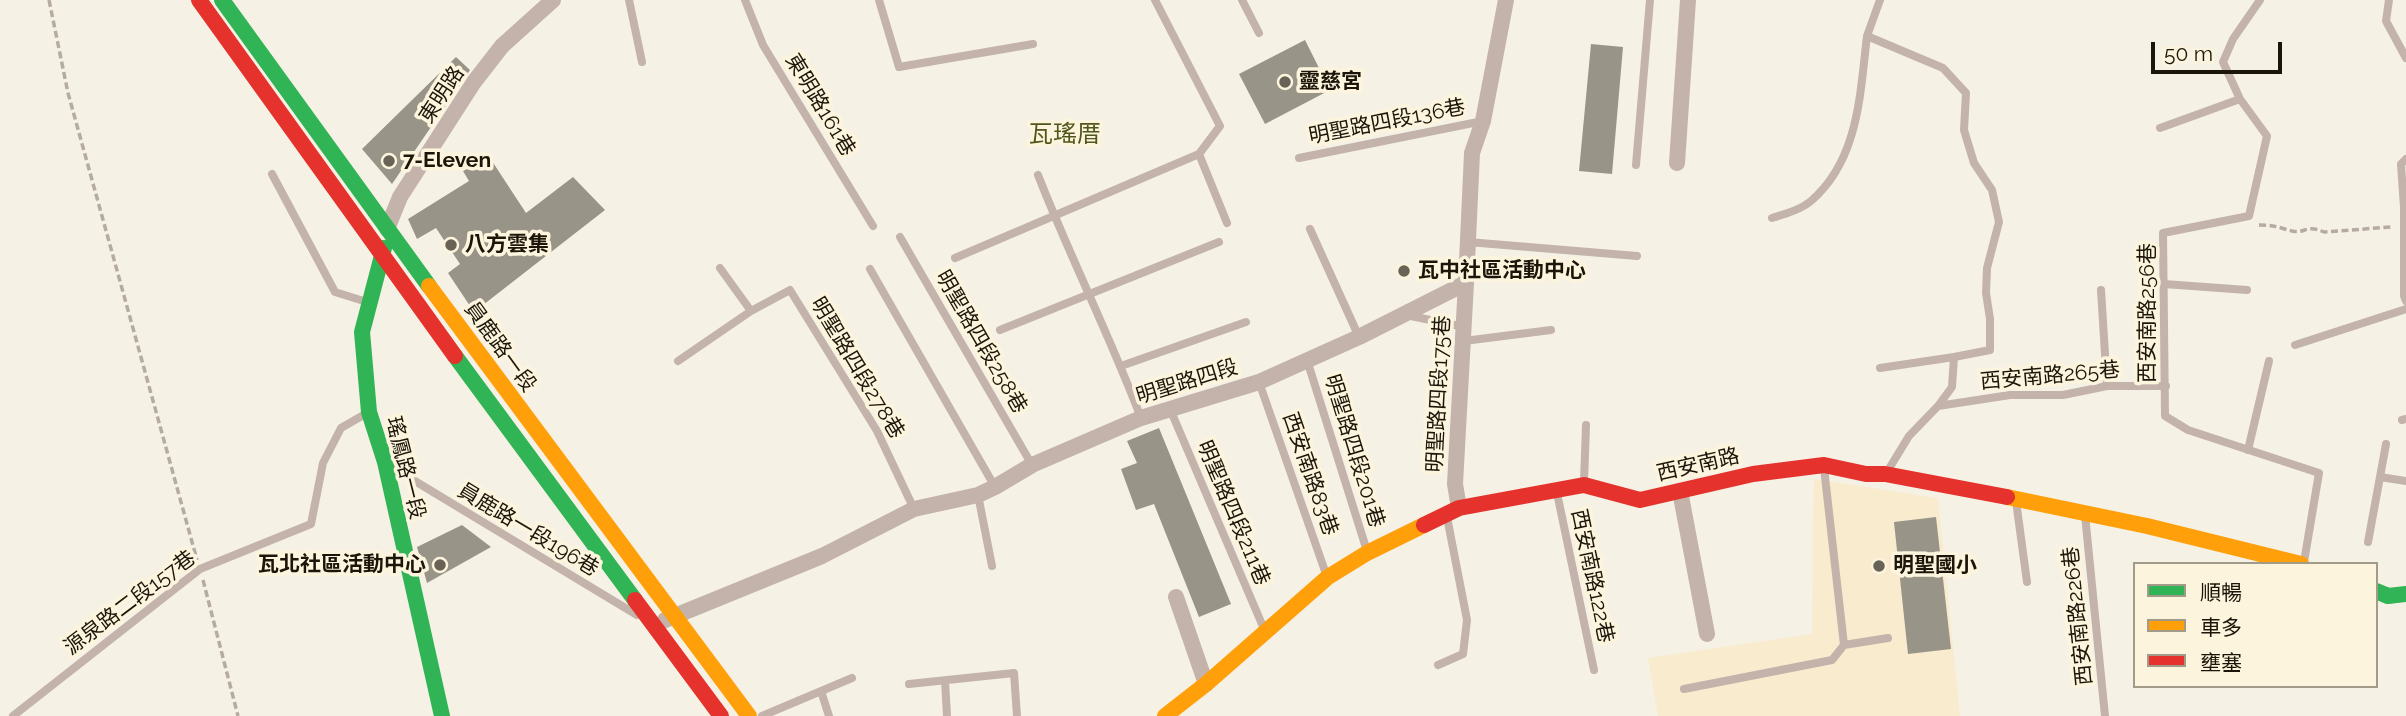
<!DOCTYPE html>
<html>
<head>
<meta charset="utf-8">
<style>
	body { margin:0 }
	#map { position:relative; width:2406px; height:716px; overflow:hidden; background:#f6f1e5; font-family:Raleway,"Noto Sans TC",sans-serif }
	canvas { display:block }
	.legend { position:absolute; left:2133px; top:562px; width:245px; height:126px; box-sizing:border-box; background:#fdf4de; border:2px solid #a39b89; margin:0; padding:9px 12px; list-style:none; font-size:21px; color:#1b1609 }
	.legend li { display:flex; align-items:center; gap:14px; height:35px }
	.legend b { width:35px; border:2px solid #a39b89 }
	.scale { position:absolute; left:2151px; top:42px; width:131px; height:32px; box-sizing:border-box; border:4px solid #1b1609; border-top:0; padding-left:9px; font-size:21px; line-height:24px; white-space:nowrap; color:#1b1609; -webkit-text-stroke:5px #fdf4de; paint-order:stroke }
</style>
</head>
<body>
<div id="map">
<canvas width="2406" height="716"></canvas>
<ul class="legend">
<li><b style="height:9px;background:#30b455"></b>順暢</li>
<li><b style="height:9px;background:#ff9f0a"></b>車多</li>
<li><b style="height:9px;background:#e5322d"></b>壅塞</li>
</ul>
<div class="scale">50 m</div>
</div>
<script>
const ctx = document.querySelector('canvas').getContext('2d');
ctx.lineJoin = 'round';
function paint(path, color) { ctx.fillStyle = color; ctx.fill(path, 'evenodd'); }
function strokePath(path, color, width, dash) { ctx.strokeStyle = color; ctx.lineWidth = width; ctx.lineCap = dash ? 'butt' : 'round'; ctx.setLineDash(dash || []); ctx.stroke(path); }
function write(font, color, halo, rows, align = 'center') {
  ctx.font = font + ' Raleway,"Noto Sans TC",sans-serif'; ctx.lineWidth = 7; ctx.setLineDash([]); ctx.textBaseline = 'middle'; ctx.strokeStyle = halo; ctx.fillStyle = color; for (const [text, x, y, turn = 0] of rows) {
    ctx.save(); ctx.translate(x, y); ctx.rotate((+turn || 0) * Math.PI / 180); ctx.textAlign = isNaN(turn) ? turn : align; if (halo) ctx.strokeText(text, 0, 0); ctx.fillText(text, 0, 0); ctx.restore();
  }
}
const built = new Path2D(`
	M1814 479 1938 498 1960 716H1658L1648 658 1812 634Z`);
const building = new Path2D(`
	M1305 40 1330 90 1265 124 1239 74Z
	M1591 44 1623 47 1612 174 1579 171Z
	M456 57 470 70 392 184 362 149Z
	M490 158 526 213 573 177 605 210 474 312 448 273 460 264 436 228 417 239 408 219 469 181 463 171Z
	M1159 428 1231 604 1199 617 1154 504 1136 510 1121 469 1137 463 1127 441Z
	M1936 517 1951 649 1908 654 1894 522Z
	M462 525 491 547 427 583 417 547Z`);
const path = new Path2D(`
	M49 0 68 93 197 560
	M2259 225C2274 225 2277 227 2292 231 2305 234 2306 224 2324 232L2391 227
	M203 580 238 716`);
const lane = new Path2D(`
	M629 0 642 62
	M745 0 763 45 873 226
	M879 0 899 67 1033 44
	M1155 0 1220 126 1199 154
	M1242 0 1259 33
	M1880 0 1867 36 1943 68 1966 93 1964 130 1974 163 1992 190 1999 222 1987 268 1986 293 1990 319V350L1954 357 1952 387 1938 406 1909 436 1887 472
	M2260 0 2233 39 2223 62 2240 99 2267 136 2249 216 2163 233 2165 416 2188 430 2319 473 2304 562
	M2389 0 2386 21 2406 58
	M2160 128 2240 99
	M1199 154 1227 223
	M1299 158 1483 121
	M2406 159 2401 164 2404 207V296L2406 301
	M1636 165 1650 0
	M272 174 335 292 367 302
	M1038 175C1070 257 1110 336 1141 418
	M1772 218C1785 214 1800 210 1811 201 1859 160 1860 93 1867 36
	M1310 229 1359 337
	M900 237 1032 465
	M1468 242 1637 256
	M955 258 1199 154
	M720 268 751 311
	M870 269 995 487
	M2164 284 2247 290
	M2101 290 2107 386
	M1406 315 1464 327
	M1000 330 1219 242
	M1464 341 1551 330
	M2295 345 2406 309
	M1307 360 1367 551
	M678 361 751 311 790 290 877 431 914 509
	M1121 366 1246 322
	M1880 368 1954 357
	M1259 382 1326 574
	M1938 406 2010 395H2063L2107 386H2166
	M1170 409 1264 629
	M2402 420 2406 419
	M2386 444 2380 477 2406 481
	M2248 450 2269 361
	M390 466 637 615
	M1824 468 1844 645 1888 638
	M1584 482 1586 425
	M1557 493 1594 670
	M978 495 992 566
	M2016 501 2027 582
	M2085 515 2105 716
	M2368 542 2380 477
	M1438 665 1463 654 1467 620 1447 517
	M945 681 947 716
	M909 684 1014 673 1017 716
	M1684 689 1832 660 1844 645
	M821 691 829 716
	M13 716 200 569 311 524 323 463 341 428 367 413
	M762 716 852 678`);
const street = new Path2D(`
	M1677 163 1688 0
	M387 229 400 197 474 82 502 46 553 0
	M1680 491 1707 634
	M1459 508 1455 484 1466 283
	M1176 597 1206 684
	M665 620 822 556 914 509 978 495 995 487 1032 465 1141 418 1259 382 1359 337 1466 283 1472 153 1483 121 1506 0`);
const fast = new Path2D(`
	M222 0 429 286
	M384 248 362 332 369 412 385 462 442 716
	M455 356 635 600
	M2376 591 2388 596 2406 594`);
const slow = new Path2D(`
	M429 286 749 716
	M2007 497 2147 526 2301 564
	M1165 716 1206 684 1328 577 1367 553 1424 525`);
const jam = new Path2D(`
	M199 0 455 356
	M1424 525 1459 508 1584 485 1640 500 1753 474 1824 465 1866 474H1885L2007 497
	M635 600 721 716`);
const markers = [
	[1285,82,7,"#686356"],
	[389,161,7,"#686356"],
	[451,245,7,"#686356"],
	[1404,271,7,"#686356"],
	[440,565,7,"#686356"],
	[1879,566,7,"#686356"]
];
const poiNames = [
	["靈慈宮",1299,82],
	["7-Eleven",403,161],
	["八方雲集",465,245],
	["瓦中社區活動中心",1418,271],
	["瓦北社區活動中心",426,565,"right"],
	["明聖國小",1893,566]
];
const streetNames = [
	["東明路",442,95,-57],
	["東明路161巷",820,105,59],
	["明聖路四段136巷",1387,122,-11],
	["西安南路256巷",2148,313,-90],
	["明聖路四段258巷",981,342,60],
	["員鹿路一段",500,347,54],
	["明聖路四段278巷",857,368,59],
	["西安南路265巷",2050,376,-5],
	["明聖路四段",1187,382,-17],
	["明聖路四段175巷",1439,394,-87],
	["明聖路四段201巷",1354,451,73],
	["西安南路",1698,465,-13],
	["瑤鳳路一段",405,468,76],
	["西安南路83巷",1310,474,71],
	["明聖路四段211巷",1233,513,67],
	["員鹿路一段196巷",528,530,31],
	["西安南路122巷",1592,576,78],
	["源泉路二段157巷",130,603,-37],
	["西安南路226巷",2078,616,-96]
];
const quarterNames = [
	["瓦瑤厝",1065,135]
];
paint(built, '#f8ebce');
paint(building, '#989488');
strokePath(path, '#b6aba4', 3.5, [7, 3.5]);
strokePath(lane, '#c3b3aa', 8);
strokePath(street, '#c3b3aa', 16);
strokePath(fast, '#30b455', 16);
strokePath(slow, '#ff9f0a', 16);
strokePath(jam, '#e5322d', 16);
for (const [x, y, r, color] of markers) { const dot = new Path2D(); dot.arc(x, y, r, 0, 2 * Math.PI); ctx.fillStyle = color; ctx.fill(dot); strokePath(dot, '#fdf4de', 2.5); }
write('bold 21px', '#1b1609', '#fdf4de', poiNames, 'left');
write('21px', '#1b1609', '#fdf4de', streetNames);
write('24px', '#50561c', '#fdf4de', quarterNames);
</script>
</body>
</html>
